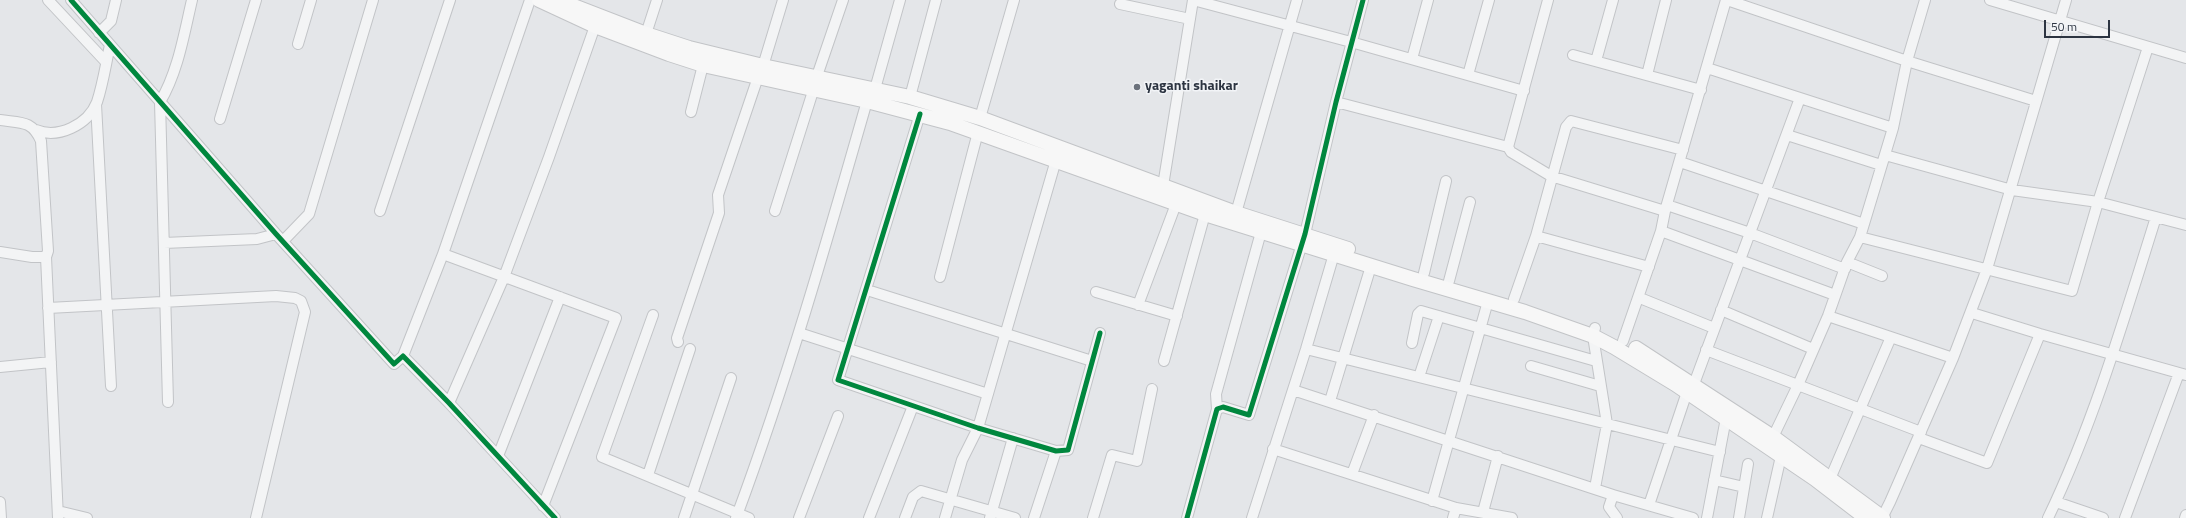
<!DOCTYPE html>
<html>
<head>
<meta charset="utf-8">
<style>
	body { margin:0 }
	#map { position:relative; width:2186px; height:518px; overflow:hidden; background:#e4e6e9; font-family:"Titillium Web",sans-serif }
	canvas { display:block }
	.scale { position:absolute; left:2044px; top:20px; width:66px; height:18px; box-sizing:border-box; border:2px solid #2c3441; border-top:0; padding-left:5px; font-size:12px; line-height:14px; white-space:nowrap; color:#2c3441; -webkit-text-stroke:3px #f2f4f7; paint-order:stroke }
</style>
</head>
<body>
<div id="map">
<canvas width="2186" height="518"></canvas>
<div class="scale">50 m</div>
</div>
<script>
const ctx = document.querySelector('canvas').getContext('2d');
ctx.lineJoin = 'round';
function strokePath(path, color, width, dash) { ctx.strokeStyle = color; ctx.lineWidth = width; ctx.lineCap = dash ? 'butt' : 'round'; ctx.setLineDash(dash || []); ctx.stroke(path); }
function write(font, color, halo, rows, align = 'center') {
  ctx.font = font + ' "Titillium Web",sans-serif'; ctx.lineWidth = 3; ctx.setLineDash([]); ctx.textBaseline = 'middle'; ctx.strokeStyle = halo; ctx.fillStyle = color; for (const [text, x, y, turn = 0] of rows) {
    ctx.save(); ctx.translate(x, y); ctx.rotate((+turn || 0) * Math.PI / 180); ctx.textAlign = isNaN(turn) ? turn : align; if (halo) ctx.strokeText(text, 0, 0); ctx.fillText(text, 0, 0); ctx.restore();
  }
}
const street = new Path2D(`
	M48 0 106 62
	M71 0 276 234 394 364 403 356 449 403 555 518
	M1193 0 1351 42 1524 91
	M1548 0 1508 147 1511 152 1551 176 1665 211
	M1727 0 1907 61 2036 101
	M1990 0 2186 58
	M1120 4 1190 19
	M99 33 111 21 116 0
	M646 34 657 0
	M298 44 311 0
	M1573 55 1701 90
	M1412 59 1428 0
	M1596 61 1613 0
	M763 66 783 0
	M1707 68 1893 128
	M1468 75 1489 0
	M1647 75 1666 0
	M817 76 843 0
	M875 89 900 0
	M910 97 936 0
	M1336 102 1508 147
	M96 104 111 386
	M691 112 703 65
	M920 114 838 380 978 428 1056 451 1068 450 1100 333
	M980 118 1014 0
	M220 119 256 0
	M0 120C21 123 32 120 41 141L48 251 46 257H32L0 252
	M36 130C58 139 88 125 97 102 103 84 106 63 110 45
	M1787 135 1881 165
	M1885 155 2012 190 2098 202 2186 225
	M1680 162 1864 224
	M1162 192 1193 0
	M1667 205 1750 233 1845 269
	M380 211 450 0
	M775 211 814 88
	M1236 213 1297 0
	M1661 231 1835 295
	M1860 237 2072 291 2098 202 2148 47
	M283 241 309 214 373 0
	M164 243 257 239 276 234
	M443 254 616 318 543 506
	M46 257 58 518
	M1847 262 1882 276
	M1649 267 1536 236 1566 127 1571 121 1683 150
	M1424 273 1446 181
	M940 277 978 132
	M1449 281 1470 202
	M867 290 1092 361
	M1096 292 1177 316
	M1640 298 1714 328
	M1514 299 1536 236
	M1138 305 1176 204
	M48 308 276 296 295 298 301 301 305 312 256 518
	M1721 310 1813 349
	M1972 313 2040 334 2186 375
	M653 315 602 457 749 518
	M1828 316 1953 358
	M799 333 988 394
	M1623 341 1661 231 1665 211 1726 0
	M678 342 677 338 719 213 718 195 758 77
	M1412 343 1418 314 1421 311 1596 361
	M1306 349 1720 452
	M1706 350 1921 432
	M403 356 443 254 530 0
	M1164 361 1205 214
	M1531 366 1600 386
	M0 367 51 362
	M1419 377 1439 316
	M1694 384 1800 98
	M1293 390 1613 495 1693 518
	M1330 401 1371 266
	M168 402 160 102C178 72 184 34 192 0
	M449 403 504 277 549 157 595 26
	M1217 409 1216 394 1261 232
	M1773 437 1798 385 1828 316 1847 262 1860 237 1893 128 1907 61 1925 0
	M1919 438 1987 463 2040 334
	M1273 449 1456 508 1512 518
	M498 456 560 297
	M1352 474 1374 415
	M648 475 690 349
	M1830 479 1891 337
	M1714 480 1744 487
	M1595 488 1607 424 1593 336 1595 328
	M1613 495 1609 507 1617 518
	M1432 501 1488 301
	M0 502 1 518
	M2056 502 2103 518
	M1649 505 1687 392
	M58 511 87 518
	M1483 512 1498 456
	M684 518 731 378
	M736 518C787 381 827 241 867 101
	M799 518 838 416
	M869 518 913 406
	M905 518 913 497 921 491 1015 518
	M945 518 962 460 978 428 1056 160
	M990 518 1013 438
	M1034 518 1056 451
	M1093 518 1112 455 1137 461 1152 389
	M1187 518 1217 409 1223 407 1249 415 1305 234 1336 102 1363 0
	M1252 518 1306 349 1334 254
	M1453 518 1456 508
	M1707 518 1726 418
	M1739 518 1748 464
	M1767 518 1781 456
	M1882 518 1890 502 1953 358 1987 269 2066 0
	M2048 518C2094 422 2124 319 2156 217
	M2125 518 2179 373
	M2185 518 2186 515`);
const secondary = new Path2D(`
	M539 0 595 26 669 54 703 65 867 101 950 123 1205 214 1413 279 1525 312 1593 336 1614 347 1675 384 1815 479 1866 518
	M558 0 646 34 689 48 763 66 910 97 980 118 1236 213 1348 249
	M1636 348 1773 437 1883 518`);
const cycleway = new Path2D(`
	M71 0 276 234 394 364 403 356 449 403 555 518
	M920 114 838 380 978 428 1056 451 1068 450 1100 333
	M1187 518 1217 409 1223 407 1249 415 1305 234 1336 102 1363 0`);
const markers = [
	[1137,87,4,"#6c727c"]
];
const poiNames = [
	["yaganti shaikar",1145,87]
];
strokePath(street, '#c2c4c7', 12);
strokePath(secondary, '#c2c4c7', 16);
strokePath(street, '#f3f4f5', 10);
strokePath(secondary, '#f7f7f7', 14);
strokePath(cycleway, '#00873e', 5);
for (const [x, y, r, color] of markers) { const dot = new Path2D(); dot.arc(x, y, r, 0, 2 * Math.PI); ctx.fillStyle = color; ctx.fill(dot); strokePath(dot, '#f2f4f7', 1.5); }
write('bold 14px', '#2c3441', '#f2f4f7', poiNames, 'left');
</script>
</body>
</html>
